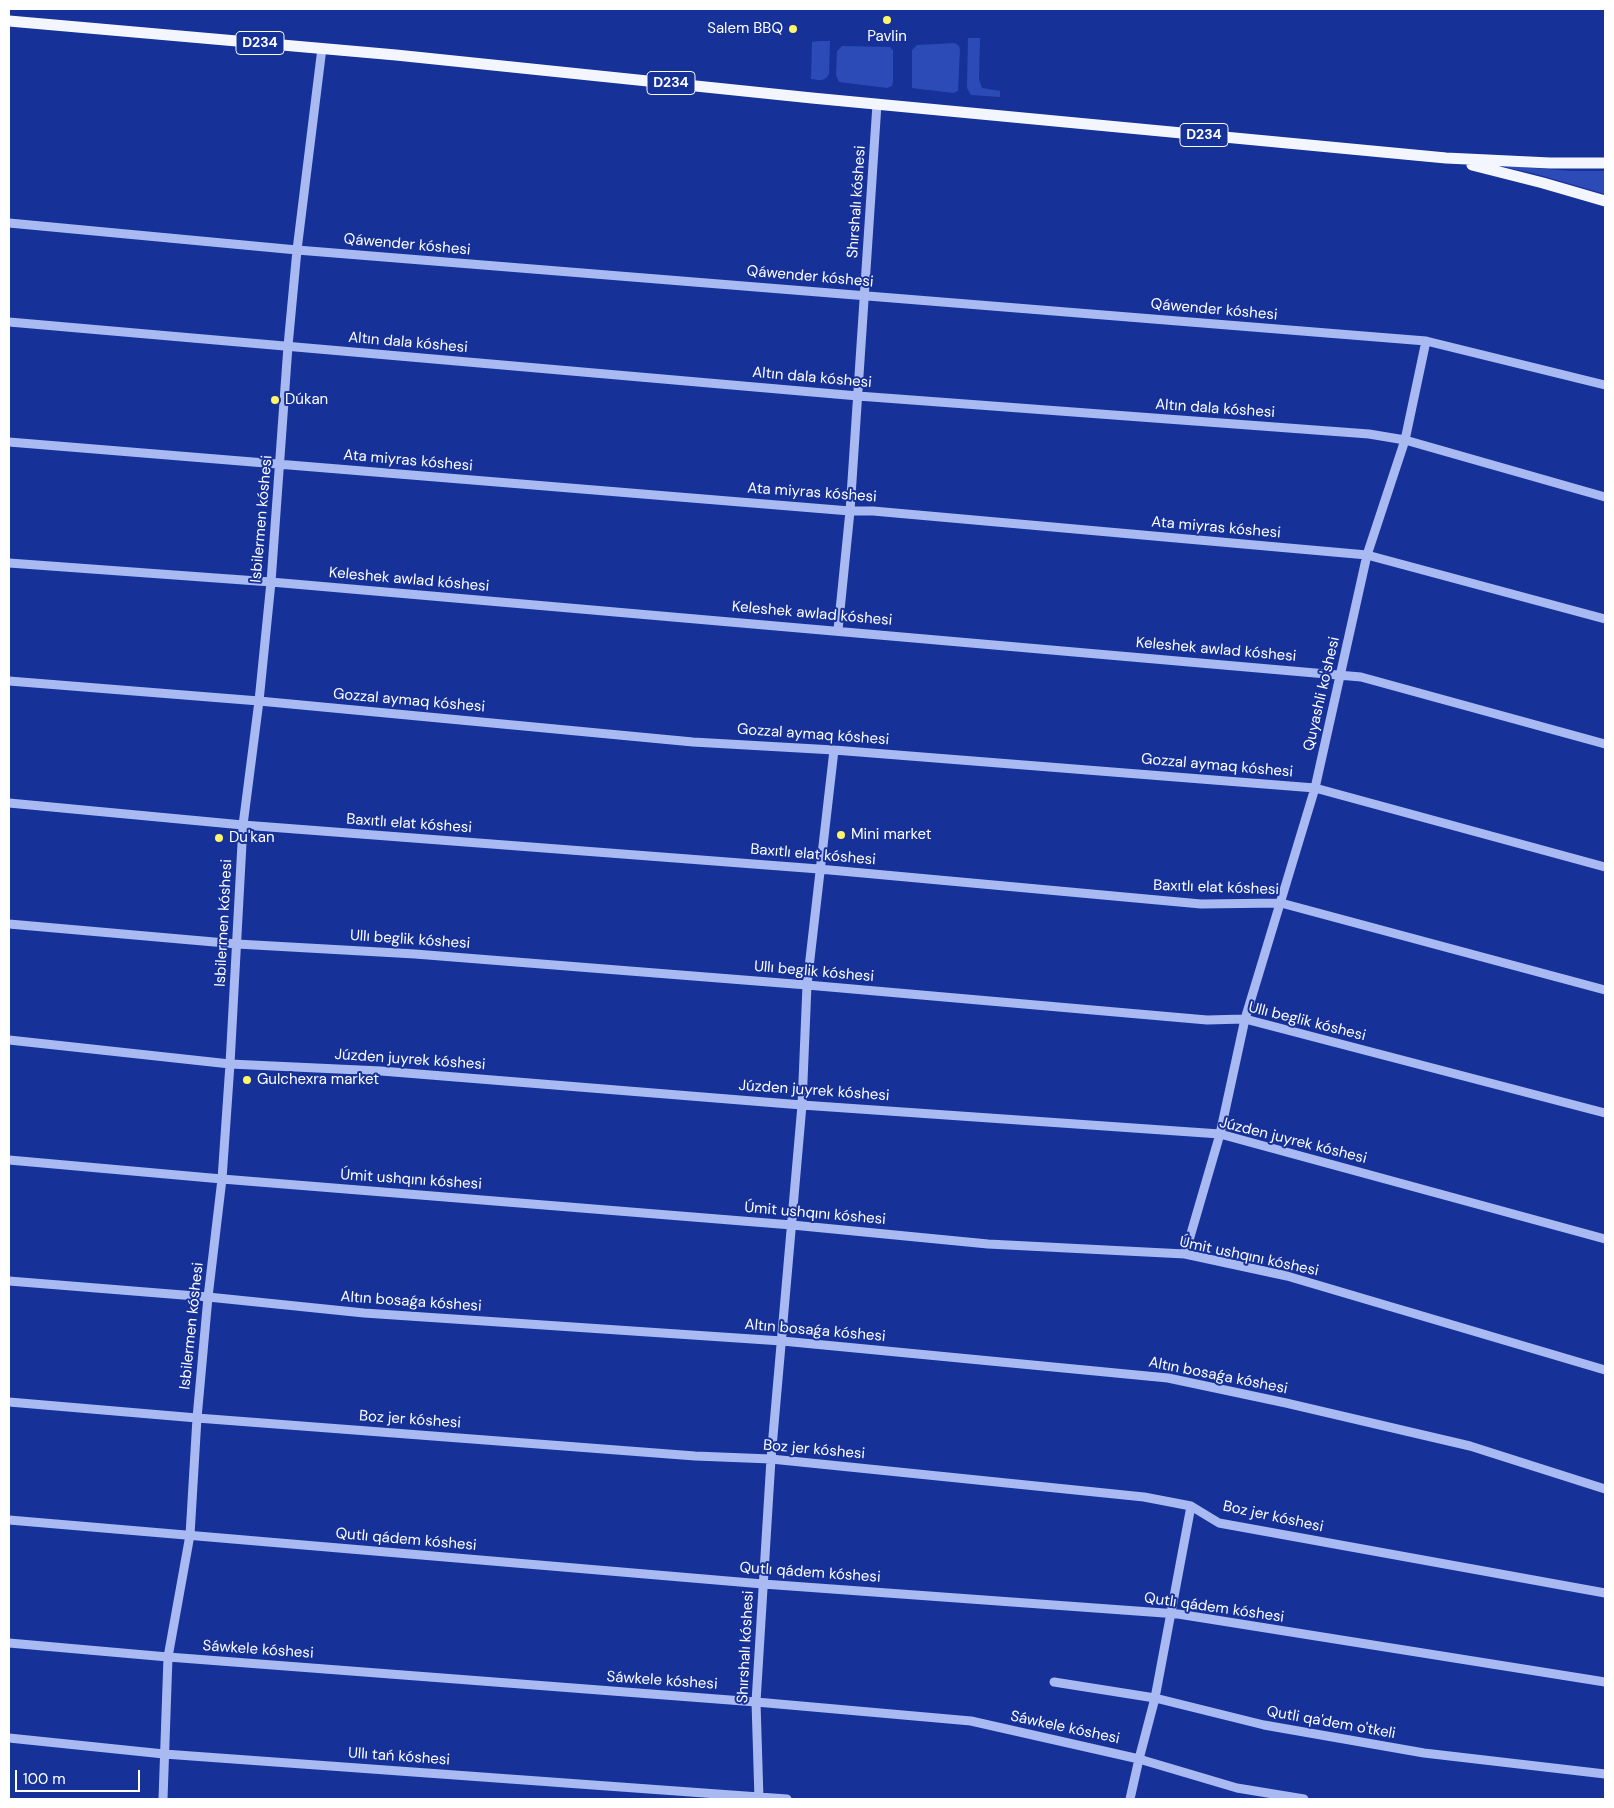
<!DOCTYPE html>
<html>
<head>
<meta charset="utf-8">
<style>
	body { margin:0 }
	#map { position:relative; width:1614px; height:1808px; overflow:hidden; background:#163198; font-family:"DM Sans",sans-serif }
	canvas { display:block }
	.frame { position:absolute; inset:0; border:10px solid #fff; pointer-events:none }
	.scale { position:absolute; left:15px; top:1770px; width:125px; height:22px; box-sizing:border-box; border:2px solid #fff; border-top:0; padding-left:6px; font-size:15px; line-height:18px; white-space:nowrap; color:#fff; -webkit-text-stroke:4px #163198; paint-order:stroke }
</style>
</head>
<body>
<div id="map">
<canvas width="1614" height="1808"></canvas>
<div class="frame"></div>
<div class="scale">100 m</div>
</div>
<script>
const ctx = document.querySelector('canvas').getContext('2d');
ctx.lineJoin = 'round';
function paint(path, color) { ctx.fillStyle = color; ctx.fill(path, 'evenodd'); }
function strokePath(path, color, width, dash) { ctx.strokeStyle = color; ctx.lineWidth = width; ctx.lineCap = dash ? 'butt' : 'round'; ctx.setLineDash(dash || []); ctx.stroke(path); }
function write(font, color, halo, rows, align = 'center') {
  ctx.font = font + ' "DM Sans",sans-serif'; ctx.lineWidth = 4; ctx.setLineDash([]); ctx.textBaseline = 'middle'; ctx.strokeStyle = halo; ctx.fillStyle = color; for (const [text, x, y, turn = 0] of rows) {
    ctx.save(); ctx.translate(x, y); ctx.rotate((+turn || 0) * Math.PI / 180); ctx.textAlign = isNaN(turn) ? turn : align; if (halo) ctx.strokeText(text, 0, 0); ctx.fillText(text, 0, 0); ctx.restore();
  }
}
const green = new Path2D(`
	M968 38H980L979 79 982 88 1000 91V97L971 95 967 88Z
	M819 41H830L829 74C825 82 819 80 811 79L812 42Z
	M955 43 959 46 960 49 958 91 953 93 912 88V50L917 45Z
	M842 46 890 47 893 50V81L892 86 887 88 839 82 836 75 837 51Z
	M1496 165 1571 171H1605V194L1536 174Z`);
const minor = new Path2D(`
	M9 223 297 250 1426 341 1605 385
	M9 322 858 396 1369 434 1405 440 1605 497
	M9 442 850 511H873L1367 555 1605 619
	M9 563 271 582 1361 677 1605 744
	M838 630 850 511 877 104
	M9 681 259 701 693 742 834 750 1315 788 1605 867
	M9 803 243 825 819 869 1201 904 1281 903 1605 990
	M9 924 237 944 415 954 807 985 1207 1020 1245 1019 1605 1113
	M9 1040 230 1064 381 1071 802 1105 1220 1134 1605 1239
	M9 1160 222 1179 792 1225 988 1244 1185 1254 1287 1276 1605 1370
	M1185 1254 1220 1134 1245 1019 1315 788 1367 555 1405 440 1426 341
	M9 1281 208 1297 364 1313 782 1341 1168 1378 1286 1403 1470 1446 1605 1489
	M9 1402 197 1418 695 1456 771 1459 1144 1497 1191 1506 1219 1523 1605 1593
	M9 1520 763 1584 1178 1614 1605 1682
	M9 1643 168 1657 756 1702 971 1721 1139 1759 1237 1788 1304 1799
	M1054 1682 1155 1698 1264 1725 1424 1753 1605 1774
	M9 1738 164 1754 787 1799
	M163 1799 168 1657 190 1535 197 1418 208 1297 222 1179 230 1064 243 825 259 701 271 582 288 346 297 250 322 48
	M759 1799 756 1702 771 1459 802 1105 807 985 834 750
	M1130 1799 1139 1759 1155 1698 1191 1506`);
const major = new Path2D(`
	M9 21 396 55 812 98 1446 158 1550 163H1605
	M1472 165 1543 183 1605 201`);
const markers = [
	[887,20,5,"#fff66a"],
	[793,29,5,"#fff66a"],
	[275,400,5,"#fff66a"],
	[841,835,5,"#fff66a"],
	[219,838,5,"#fff66a"],
	[247,1080,5,"#fff66a"]
];
const shields = [
	[260,43,48],
	[671,83,48],
	[1204,135,48]
];
const shieldNames = [
	["D234",260,43],
	["D234",671,83],
	["D234",1204,135]
];
const poiNames = [
	["Salem BBQ",783,29,"right"],
	["Pavlin",887,37,"center"],
	["Dúkan",285,400],
	["Mini market",851,835],
	["Du'kan",229,838],
	["Gulchexra market",257,1080]
];
const streetNames = [
	["Shırshalı kóshesi",857,202,-86],
	["Qáwender kóshesi",407,245,5],
	["Qáwender kóshesi",810,277,5],
	["Qáwender kóshesi",1214,310,5],
	["Altın dala kóshesi",408,343,5],
	["Altın dala kóshesi",812,378,5],
	["Altın dala kóshesi",1215,409,4],
	["Ata miyras kóshesi",408,461,5],
	["Ata miyras kóshesi",812,493,4],
	["Isbilermen kóshesi",262,519,-85],
	["Ata miyras kóshesi",1216,528,5],
	["Keleshek awlad kóshesi",409,580,5],
	["Keleshek awlad kóshesi",812,614,5],
	["Keleshek awlad kóshesi",1216,650,5],
	["Quyashli ko'shesi",1322,694,-77],
	["Gozzal aymaq kóshesi",409,701,5],
	["Gozzal aymaq kóshesi",813,735,4],
	["Gozzal aymaq kóshesi",1217,766,5],
	["Baxıtlı elat kóshesi",409,824,4],
	["Baxıtlı elat kóshesi",813,855,5],
	["Baxıtlı elat kóshesi",1216,888,2],
	["Isbilermen kóshesi",224,923,-87],
	["Ullı beglik kóshesi",410,940,4],
	["Ullı beglik kóshesi",814,972,5],
	["Ullı beglik kóshesi",1307,1022,14],
	["Júzden juyrek kóshesi",410,1060,4],
	["Júzden juyrek kóshesi",814,1091,4],
	["Júzden juyrek kóshesi",1293,1141,14],
	["Úmit ushqını kóshesi",411,1180,4],
	["Úmit ushqını kóshesi",815,1214,5],
	["Úmit ushqını kóshesi",1249,1257,12],
	["Altın bosaǵa kóshesi",411,1302,4],
	["Isbilermen kóshesi",192,1326,-84],
	["Altın bosaǵa kóshesi",815,1331,5],
	["Altın bosaǵa kóshesi",1218,1376,11],
	["Boz jer kóshesi",410,1420,4],
	["Boz jer kóshesi",814,1450,5],
	["Boz jer kóshesi",1273,1517,12],
	["Qutlı qádem kóshesi",406,1540,5],
	["Qutlı qádem kóshesi",810,1573,4],
	["Qutlı qádem kóshesi",1214,1608,8],
	["Shırshalı kóshesi",746,1647,-87],
	["Sáwkele kóshesi",258,1650,4],
	["Sáwkele kóshesi",662,1681,4],
	["Qutli qa'dem o'tkeli",1331,1723,10],
	["Sáwkele kóshesi",1065,1728,12],
	["Ullı tań kóshesi",399,1757,4]
];
paint(green, '#2d4bb7');
strokePath(minor, '#a9b9f2', 9);
strokePath(major, '#f4f6ff', 11);
for (const [x, y, r, color] of markers) { const dot = new Path2D(); dot.arc(x, y, r, 0, 2 * Math.PI); ctx.fillStyle = color; ctx.fill(dot); strokePath(dot, '#163198', 2); }
for (const [x, y, w] of shields) { const box = new Path2D(); box.roundRect(x - w / 2, y - 11.5, w, 23, 4); ctx.fillStyle = '#163198'; ctx.fill(box); strokePath(box, '#fff', 1); }
write('bold 14px', '#fff', null, shieldNames);
write('15px', '#fff', '#163198', poiNames, 'left');
write('15px', '#fff', '#163198', streetNames);
</script>
</body>
</html>
